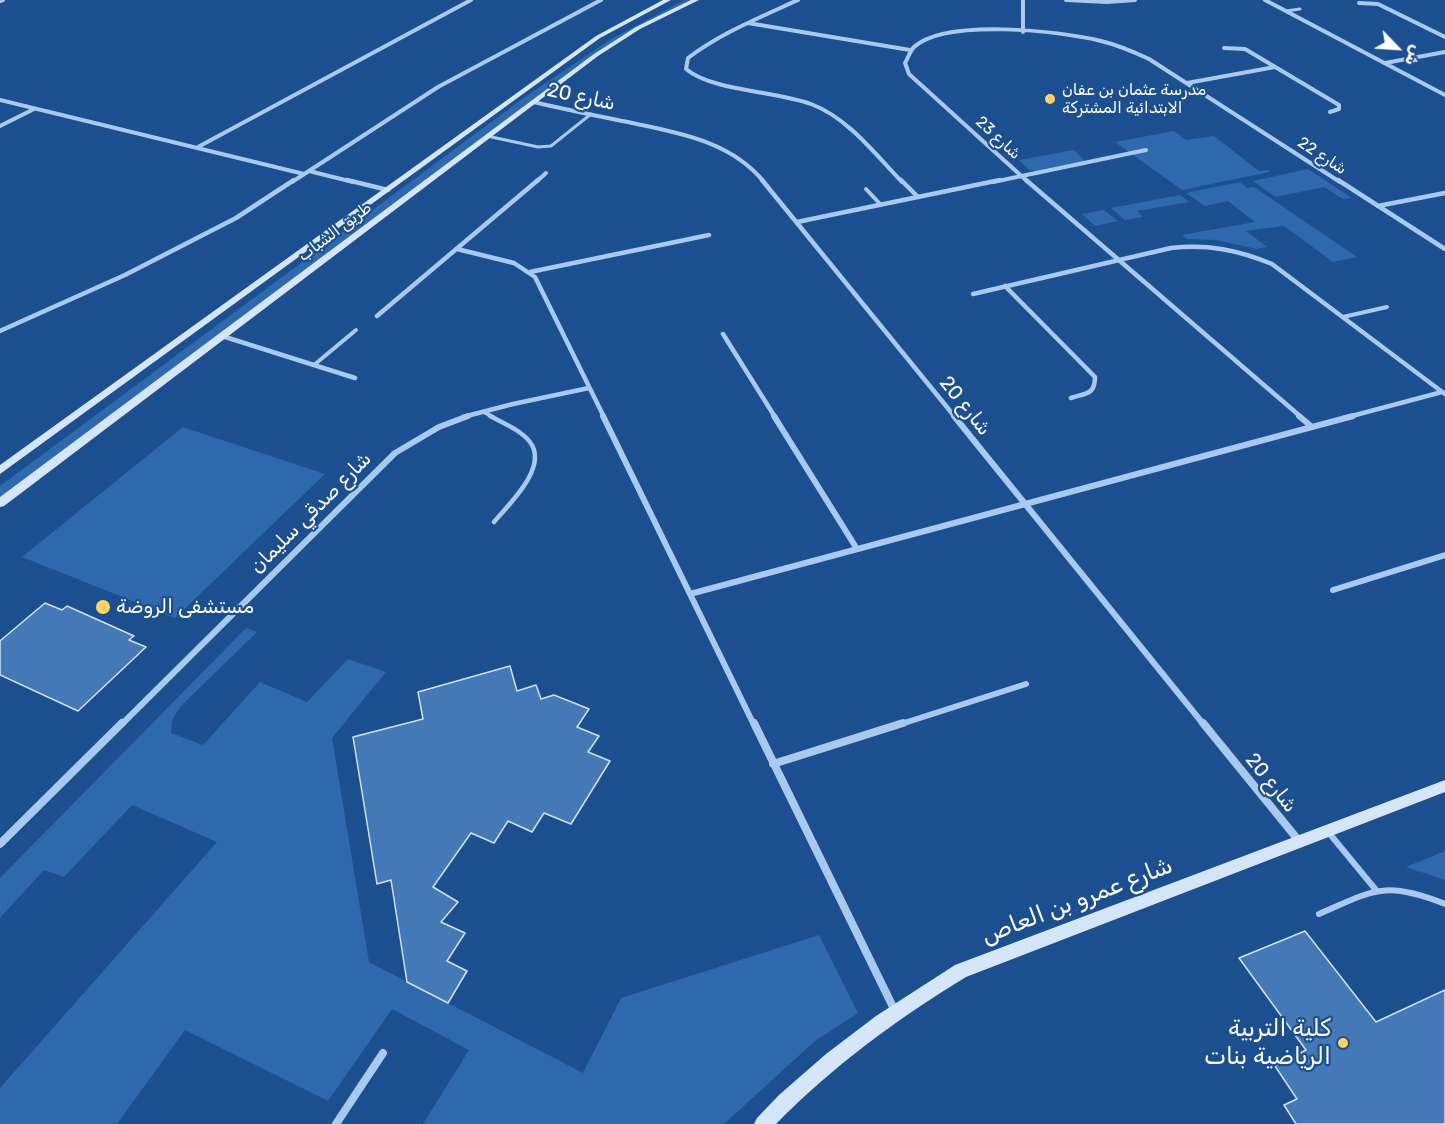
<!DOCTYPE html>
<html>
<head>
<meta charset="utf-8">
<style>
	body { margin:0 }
	#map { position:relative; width:1445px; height:1124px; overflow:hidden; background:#1b4f8f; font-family:Rubik,Vazirmatn,sans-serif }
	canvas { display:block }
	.north { position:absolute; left:1367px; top:18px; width:60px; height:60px; -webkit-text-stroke:4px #1b4f8f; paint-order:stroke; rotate:115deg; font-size:16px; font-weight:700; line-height:24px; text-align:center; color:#fff }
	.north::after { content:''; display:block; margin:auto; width:21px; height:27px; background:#fff; clip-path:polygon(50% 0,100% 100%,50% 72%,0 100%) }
</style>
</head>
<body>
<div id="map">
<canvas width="1445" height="1124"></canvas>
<div class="north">ش</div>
</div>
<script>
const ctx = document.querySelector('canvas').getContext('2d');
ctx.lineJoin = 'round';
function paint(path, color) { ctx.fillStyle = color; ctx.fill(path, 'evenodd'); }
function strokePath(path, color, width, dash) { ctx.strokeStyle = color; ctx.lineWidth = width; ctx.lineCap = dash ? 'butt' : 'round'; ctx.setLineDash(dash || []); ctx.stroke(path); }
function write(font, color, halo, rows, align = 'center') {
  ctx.font = font + ' Rubik,Vazirmatn,sans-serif'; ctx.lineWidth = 4.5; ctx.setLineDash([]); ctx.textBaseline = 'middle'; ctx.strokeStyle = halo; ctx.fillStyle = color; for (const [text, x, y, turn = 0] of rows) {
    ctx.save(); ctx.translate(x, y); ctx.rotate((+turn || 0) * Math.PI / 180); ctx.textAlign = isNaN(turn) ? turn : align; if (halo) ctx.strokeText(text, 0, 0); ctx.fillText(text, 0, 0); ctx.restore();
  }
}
const green = new Path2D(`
	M685 0H694L660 16 584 62 0 499V486L525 97 611 39Z
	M1174 131 1186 140 1214 136 1259 171 1268 170 1270 172 1182 190 1115 142Z
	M1074 150 1085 161 1035 171 1029 170 1019 160Z
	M1308 169 1352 198 1343 199 1324 187 1276 197 1253 181Z
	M1240 182 1247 188 1254 187 1357 257 1333 262 1284 226 1246 231 1267 247 1256 249 1217 240 1187 239 1182 235 1255 222 1228 201 1205 206 1186 193Z
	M1180 195 1189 202 1137 211 1143 217 1125 220 1111 208Z
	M1104 210 1118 221 1095 226 1082 214Z
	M183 427 325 474 175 618 22 557Z
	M246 628 257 632 181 706 172 720 171 733 203 745 260 682 307 702 348 659 386 672 332 738 369 962 583 1073 621 998 819 935 858 1013 815 1041 724 1124H423L469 1050 392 1009 328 1101 185 1030 117 1124H0V1088L217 842 132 805 64 877 44 870 0 918V878Z
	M1445 851V880L1406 867Z`);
const building = new Path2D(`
	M45 603 62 610 67 606 134 636 129 640 146 647 78 711 0 675V641Z
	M510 666 517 691 536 685 541 699 554 695 589 709 577 727 599 736 588 752 610 761 571 824 544 813 532 832 508 821 494 843 471 833 433 887 458 902 441 922 465 933 447 961 467 971 448 1003 407 982 391 880 377 884 353 737 423 719 418 692Z
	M1305 931 1376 1022 1445 990V1124H1296L1284 1105 1297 1099 1275 1066 1306 1050 1239 958Z`);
const laneFar3 = new Path2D(`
	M1286 11 1300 9
	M487 136 538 147 551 146 591 114`);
const laneFar2 = new Path2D(`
	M866 189 881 205
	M1343 317 1387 307
	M314 365 356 330
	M484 412 493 417`);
const laneFar1 = new Path2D(`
	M490 416C503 423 521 430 530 442 549 467 509 504 494 522`);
const lane = new Path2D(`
	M1329 833 1376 890
	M1319 914C1374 890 1385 880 1445 904`);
const streetFar3 = new Path2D(`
	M798 0C761 17 721 33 688 58L686 69C712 91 776 91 811 104 848 118 875 154 902 182
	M1023 0V32
	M1066 0 1107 2 1135 0
	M1265 0 1445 95
	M0 1 3 0
	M1359 3 1378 4 1445 37
	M748 23 910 50
	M1224 48 1245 49 1339 105V109L1330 112
	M1385 63 1445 52
	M1187 83 1275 67
	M0 100 304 174
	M533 102C565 109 596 116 628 122 677 133 730 140 764 182
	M0 126 34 109
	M198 147 471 0
	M309 171 353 182
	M292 182 438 87 601 0
	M536 182 546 173
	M993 182 1146 150
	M1028 182 909 74 905 63C908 58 910 51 914 47 946 18 1061 31 1101 41 1118 45 1134 52 1149 59L1340 182`);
const streetFar2 = new Path2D(`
	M347 180 388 190
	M762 180 955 417
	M901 180 918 197
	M1026 180 1301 417
	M1338 180 1445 249
	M1378 206 1445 193
	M797 222 1000 180
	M457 249 514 263 535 277 604 417
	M530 272 709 235
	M1005 286 1095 377C1095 395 1086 393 1071 398
	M973 294 1171 248C1208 244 1238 250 1272 264L1445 394
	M377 316 538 180
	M0 331 125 275 236 218 294 180
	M723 334 775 417
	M222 336 355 378
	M463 417 513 404 589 388
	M1348 417 1442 392`);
const streetFar1 = new Path2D(`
	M603 416 754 725
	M774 416 857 549
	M954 416 1204 725
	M1299 416 1312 427
	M1333 590 1445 555
	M690 594 1353 416
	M121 725 395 453 439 427 468 416
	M898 725 1026 684`);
const street = new Path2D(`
	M754 723 895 1011
	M1203 723 1299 841
	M773 764 903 723
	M0 844 122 723
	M336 1124 383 1053`);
const secondary = new Path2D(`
	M663 0H671L600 38 0 474V465L596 36Z
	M691 0H699L640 29 598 56 4 506 0 507V497L594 54 636 27Z
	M1445 780V792L966 977C897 1019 833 1066 776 1124H754L757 1118 779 1095 826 1054 876 1016 955 965Z`);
const markers = [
	[1050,99,6,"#ffd166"],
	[103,607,8,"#ffd166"],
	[1343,1043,6,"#ffd166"]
];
const farPoinames = [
	["مدرسة عثمان بن عفان",1062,90],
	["الابتدائية المشتركة",1062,108]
];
const farStreetnames = [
	["شارع 23",998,138,43],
	["شارع 22",1322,156,33],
	["طريق الشباب",335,232,-37]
];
const streetNames = [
	["شارع 20",581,97,12],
	["شارع 20",965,406,51],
	["شارع صدقي سليمان",311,513,-45],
	["شارع 20",1271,783,51]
];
const poiNames = [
	["مستشفى الروضة",116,607]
];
const nearStreetnames = [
	["شارع عمرو بن العاص",1077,901,-21]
];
const nearPoinames = [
	["كلية التربية",1331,1029],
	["الرياضية بنات",1331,1057]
];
paint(green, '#2e69ad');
paint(building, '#4478b7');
strokePath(building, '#cfe3fa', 1.5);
strokePath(laneFar3, '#a9c9ee', 3);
strokePath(laneFar2, '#a9c9ee', 4);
strokePath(laneFar1, '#a9c9ee', 4.5);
strokePath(lane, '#a9c9ee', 6);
strokePath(streetFar3, '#a9c9ee', 4);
strokePath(streetFar2, '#a9c9ee', 4.5);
strokePath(streetFar1, '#a9c9ee', 6);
strokePath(street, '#a9c9ee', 8);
paint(secondary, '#d6e6fa');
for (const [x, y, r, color] of markers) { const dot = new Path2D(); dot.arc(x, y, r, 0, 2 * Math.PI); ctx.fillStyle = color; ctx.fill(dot); strokePath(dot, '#1b4f8f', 2); }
write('16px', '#fff', '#1b4f8f', farPoinames, 'left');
write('16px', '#fff', '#1b4f8f', farStreetnames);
write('20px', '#fff', '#1b4f8f', streetNames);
write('20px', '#fff', '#1b4f8f', poiNames, 'left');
write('24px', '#fff', '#1b4f8f', nearStreetnames);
write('24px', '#fff', '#1b4f8f', nearPoinames, 'right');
</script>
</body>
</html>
